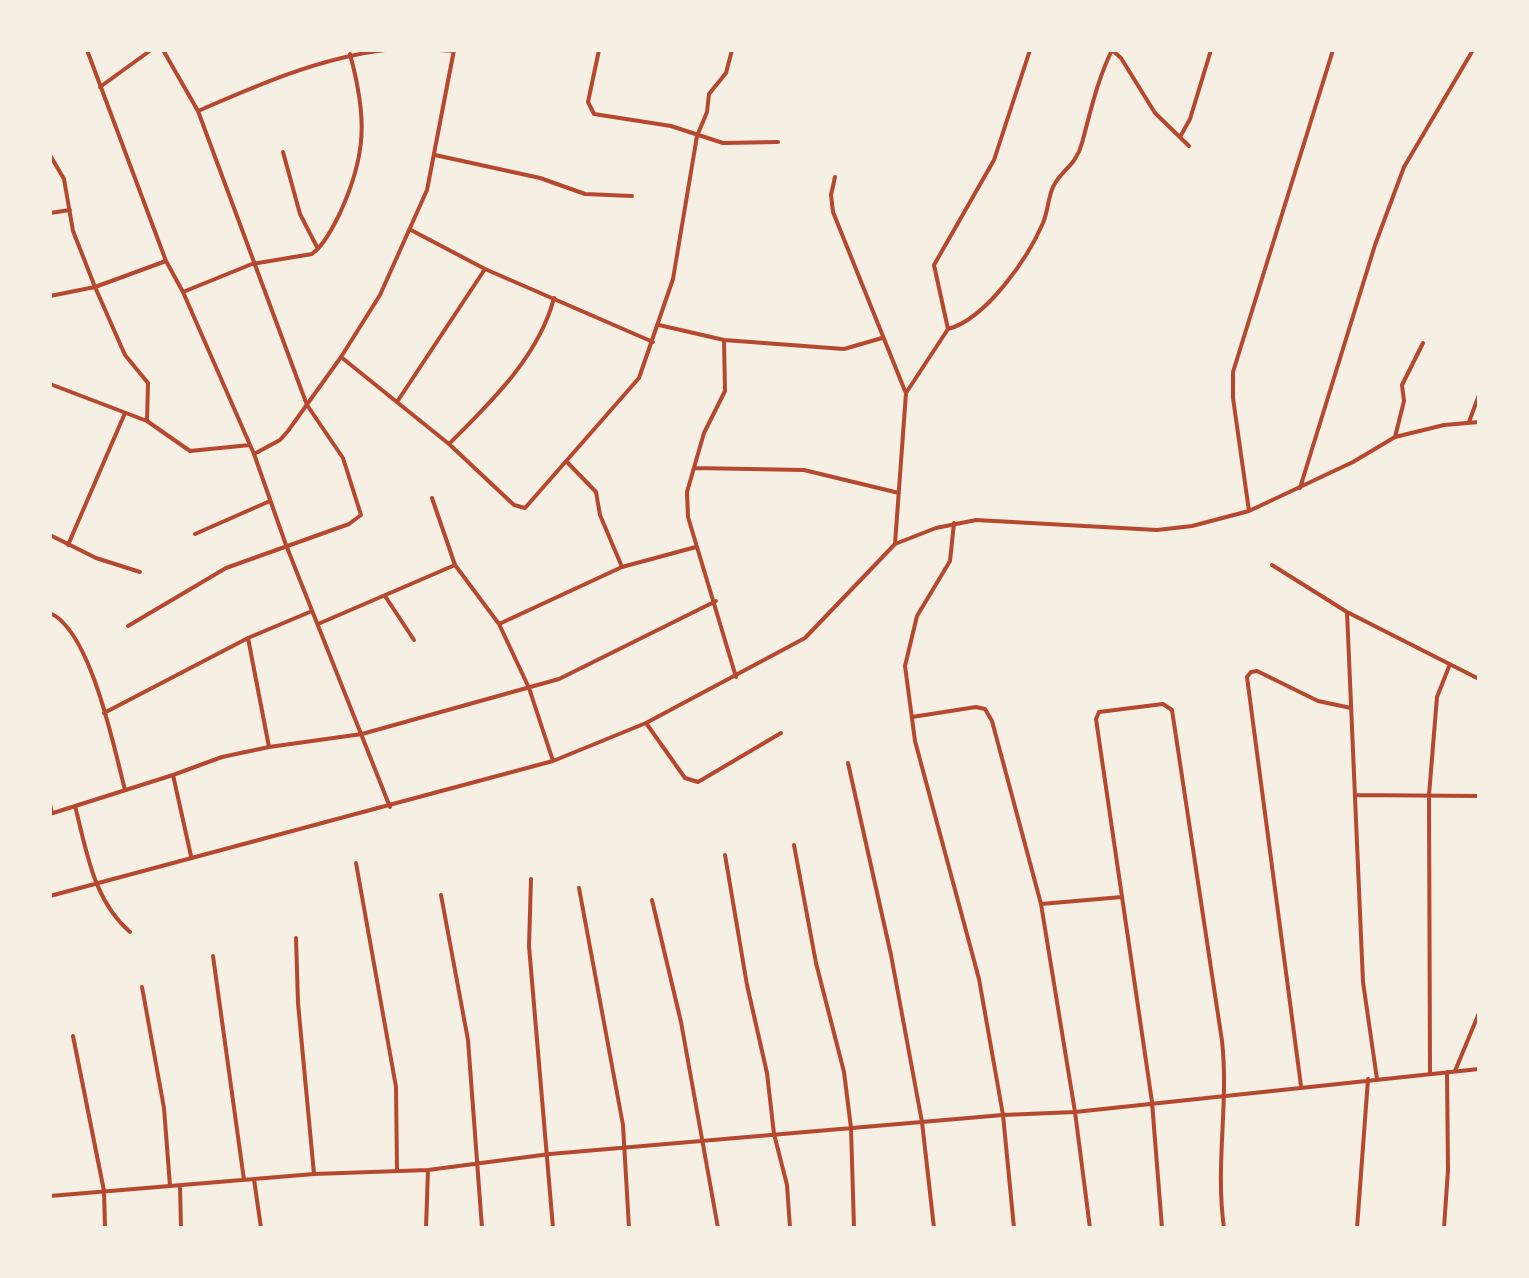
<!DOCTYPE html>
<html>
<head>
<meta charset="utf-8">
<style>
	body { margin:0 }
	#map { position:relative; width:1529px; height:1278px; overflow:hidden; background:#f6efe4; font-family:"DejaVu Sans",sans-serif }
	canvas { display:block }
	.frame { position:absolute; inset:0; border:52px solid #f6efe4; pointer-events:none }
</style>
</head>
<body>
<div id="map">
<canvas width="1529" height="1278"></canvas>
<div class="frame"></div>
</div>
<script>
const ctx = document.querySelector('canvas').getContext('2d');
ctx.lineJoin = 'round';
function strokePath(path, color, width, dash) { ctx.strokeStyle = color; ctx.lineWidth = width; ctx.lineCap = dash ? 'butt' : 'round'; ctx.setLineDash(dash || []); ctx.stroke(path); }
const minor = new Path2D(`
	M87 50 166 261 183 292 254 454 286 545 390 807
	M439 50 454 51
	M454 50 427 190 380 295 341 357 449 444 514 505 525 508 639 378 673 279 697 136 707 112 709 94 726 73 732 50
	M599 50 588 102 594 114 671 126 723 143 778 142
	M100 87 151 50
	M198 111C258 85 319 58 385 50
	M1180 137 1190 119 1211 50
	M283 152 300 214 318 249
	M50 155 64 179 73 231 95 287 125 355 148 383 147 421
	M435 155 540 178 585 194 632 196
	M835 177 831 195 833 212 905 391
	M50 213 70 210
	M411 230 485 269 653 342
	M183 292 252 264 312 254C324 245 333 227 340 213 367 154 367 117 350 54
	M50 296 95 287 166 261
	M659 325 724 340 844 349 882 338
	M948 329C986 319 1028 258 1043 223 1048 211 1048 198 1053 187 1061 170 1076 166 1082 143 1091 110 1097 81 1112 50L1121 58 1155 113 1189 146
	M724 340 725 391 704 433 687 492 688 517 736 677
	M50 384 147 421 190 451 250 445
	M397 402 485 269
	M1469 422 1479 395
	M1395 437 1404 401 1402 385 1423 343
	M449 444C491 402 539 356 554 298
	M254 454 280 440 288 431 341 357
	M567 462 596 492 600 515 622 567
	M694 468 804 470 899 493
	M1300 488 1375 245 1404 167 1473 50
	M432 498 455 565 499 624 529 688 553 761
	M1249 511 1233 398V372L1333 50
	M954 523 950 561 917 616 905 666 915 741 979 979 1003 1115 1014 1228
	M195 534 270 501
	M50 535 96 558 140 572
	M895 544 906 393 948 329 934 265 994 160 1030 50
	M68 545 125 413
	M1272 565 1347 612 1479 679
	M385 596 414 640
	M1347 612 1363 982 1377 1079
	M50 613C91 631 114 748 125 790
	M318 624 455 565
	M499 624 622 567 696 547
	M128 626 226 568 349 524 361 515 343 458 307 405 198 111 163 50
	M248 638 269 747
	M104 713 248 638 312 611
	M912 717 976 707 985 709 992 721 1041 904 1075 1112 1090 1228
	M646 723 685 778 698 782 781 733
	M848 763 891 955 922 1122 934 1228
	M1355 795 1479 796
	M50 804 52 813
	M75 806C87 852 93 900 130 932
	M50 814 173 775
	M794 845 816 963 844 1072 851 1128 854 1228
	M725 855 747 985 767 1073 774 1134 787 1185 790 1228
	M191 856 173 775 222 757 269 747 362 734 559 679 716 601
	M356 863 396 1087 397 1170
	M531 879 529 946 553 1228
	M579 888 623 1125 629 1228
	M441 895 468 1040 482 1228
	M50 896 553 761 646 723 805 638 895 544 936 528 976 520 1157 530 1192 526 1249 511 1353 462 1395 437 1444 425 1479 422
	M652 900 681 1022 718 1228
	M1041 904 1122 897
	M296 938 298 1003 314 1174
	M213 956 244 1180
	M142 987 164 1108 170 1186
	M73 1036 104 1191 105 1228
	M1455 1071 1479 1013
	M1430 1073 1429 795 1437 697 1450 664
	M1301 1086 1247 677 1251 672 1257 671 1318 701 1351 708
	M254 1179 261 1228
	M180 1186 181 1228
	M50 1196 314 1174 428 1170 550 1154 1003 1115 1075 1112 1479 1069
	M426 1228 428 1170
	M1162 1228 1152 1102 1096 719 1099 712 1163 704 1172 710 1222 1041C1229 1104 1215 1165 1224 1228
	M1357 1228 1368 1079
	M1444 1228 1448 1170 1447 1072`);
strokePath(minor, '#b5482f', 4);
</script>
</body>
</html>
